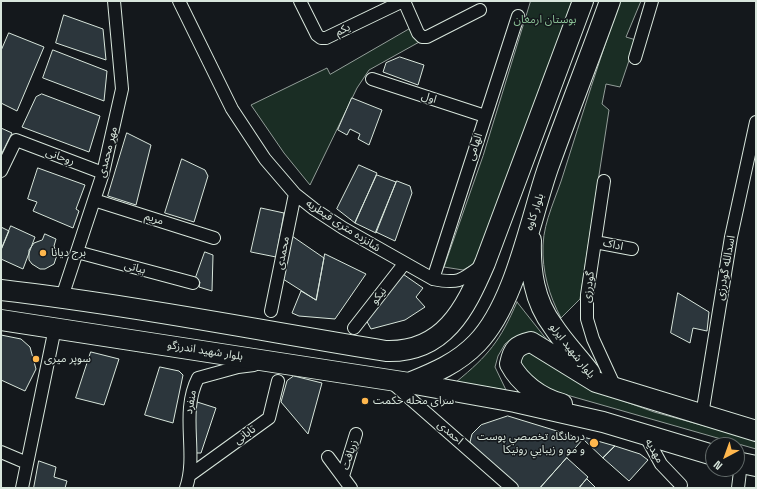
<!DOCTYPE html>
<html>
<head>
<meta charset="utf-8">
<style>
	body { margin:0 }
	#map { position:relative; width:757px; height:489px; overflow:hidden; background:#14181c; font-family:"Space Grotesk",sans-serif }
	canvas { display:block }
	.frame { position:absolute; inset:0; border:2px solid #d8e6dc; pointer-events:none }
	.north { position:absolute; left:705px; top:437px; width:40px; height:40px; box-sizing:border-box; background:#14181c; border:1px solid #626a69; border-radius:50%; rotate:221deg; font-size:11px; font-weight:700; line-height:16px; text-align:center; color:#d8e6dc }
	.north::after { content:''; display:block; margin:auto; width:14px; height:18px; background:#ffb74d; clip-path:polygon(50% 0,100% 100%,50% 72%,0 100%) }
</style>
</head>
<body>
<div id="map">
<canvas width="757" height="489"></canvas>
<div class="frame"></div>
<div class="north">N</div>
</div>
<script>
const ctx = document.querySelector('canvas').getContext('2d');
ctx.lineJoin = 'round';
function paint(path, color) { ctx.fillStyle = color; ctx.fill(path, 'evenodd'); }
function strokePath(path, color, width, dash) { ctx.strokeStyle = color; ctx.lineWidth = width; ctx.lineCap = dash ? 'butt' : 'round'; ctx.setLineDash(dash || []); ctx.stroke(path); }
function write(font, color, halo, rows, align = 'center') {
  ctx.font = font + ' "Space Grotesk","Noto Sans Arabic",sans-serif'; ctx.lineWidth = 3; ctx.setLineDash([]); ctx.textBaseline = 'middle'; ctx.strokeStyle = halo; ctx.fillStyle = color; for (const [text, x, y, turn = 0] of rows) {
    ctx.save(); ctx.translate(x, y); ctx.rotate((+turn || 0) * Math.PI / 180); ctx.textAlign = isNaN(turn) ? turn : align; if (halo) ctx.strokeText(text, 0, 0); ctx.fillText(text, 0, 0); ctx.restore();
  }
}
const green = new Path2D(`
	M531 1H572L503 200 479 261 463 270 444 267 483 156Z
	M620 1H641L626 37 636 40 620 87 606 84 602 104 609 110 580 299 561 318C549 295 542 272 543 245 544 220 557 196 564 172 582 115 600 58 620 1Z
	M413 27 421 41 369 70 357 88 310 185 284 153 251 105 327 68 330 74Z
	M517 302 555 350 530 338 511 339 505 344 498 356 495 367 506 390 456 382C489 355 500 341 517 302Z
	M526 353 535 354 593 390 654 412 756 440V449L532 385 517 356Z`);
const building = new Path2D(`
	M64 15 103 29 106 60 56 43Z
	M9 33 44 47 17 111 1 103V51Z
	M53 50 107 71 104 101 43 78Z
	M400 57 424 65 418 85 383 72 386 63Z
	M42 94 100 116 89 152 22 127 36 97Z
	M352 98 382 110 369 145 358 139 360 134 350 129 347 135 338 130Z
	M1 128 12 133 2 153 1 152Z
	M127 133 151 145 136 205 108 196Z
	M182 159 205 170 208 176 194 222 165 213Z
	M359 165 377 173 355 223 337 209Z
	M38 168 85 185 76 209 79 211 73 228 33 211 37 202 28 199Z
	M377 175 396 182 376 233 355 223Z
	M397 181 410 186 412 193 395 241 376 232Z
	M261 208 284 213 276 257 251 252Z
	M11 226 35 237 23 269 1 259V250Z
	M1 227 9 231 1 250Z
	M45 234 56 239 54 246 57 255 54 264 45 269H40L32 264 29 260V250L34 243 42 240Z
	M292 236 324 258 316 300 283 279Z
	M205 252 213 255 212 291 199 287 200 282 195 280Z
	M325 254 366 274 335 319 299 316 292 313 301 291 316 300Z
	M400 272 423 288 416 297 425 307 405 320 371 329 365 318Z
	M678 293 709 312 707 331 693 328 690 343 671 333Z
	M1 335 21 339 30 347 36 369 25 391 1 380Z
	M91 352 119 359 104 405 76 398Z
	M160 367 179 371 183 375 173 423 145 415Z
	M294 376 322 383 308 434 281 402 287 381Z
	M194 401 216 408 201 453H193Z
	M508 416 583 439 540 488H519L475 449 470 442 472 434 481 425Z
	M587 438 615 446 603 458 584 440Z
	M615 446 640 454 648 460 629 481 603 458Z
	M567 458 588 477 579 488H540Z
	M39 461 56 467 54 477 67 481 65 488H34Z
	M587 479 596 488H579Z`);
const minor = new Path2D(`
	M179 1 232 109 265 159 295 194 314 209 343 228 433 279C458 284 461 281 481 266
	M300 1 317 35 321 38H326L403 1
	M404 1 418 33 422 37H427L480 10
	M635 58 652 1
	M372 79 485 116
	M1 171 16 140 103 173
	M604 181 587 295V319L593 339 615 387
	M94 200 214 238
	M595 242 632 249
	M77 252 193 283
	M433 279 518 16
	M62 297 103 173 122 89 114 1
	M271 311 295 194
	M354 328 404 264
	M390 381 512 488
	M702 415 731 237 756 122
	M645 435 661 464 681 485
	M1 452 27 463
	M328 457 351 488
	M190 475 269 418 278 381
	M343 476 356 434
	M22 488 55 328
	M186 488C198 453 180 413 198 378L238 367 254 365
	M738 488 741 463`);
const primary = new Path2D(`
	M531 240C530 271 534 301 553 326 564 343 578 357 590 373
	M1 290C130 305 258 330 386 351 444 353 465 309 485 263L583 1
	M1 320 409 383 515 402 603 422 713 455
	M409 383C434 373 458 363 477 343 515 304 530 220 548 168 568 112 590 57 610 1
	M562 404C540 398 520 383 510 364 513 349 517 345 531 342L596 382 756 431
	M737 462 756 466`);
const markers = [
	[43,253,4,"#ffb74d"],
	[36,359,4,"#ffb74d"],
	[365,401,4,"#ffb74d"],
	[594,443,5,"#ffb74d"]
];
const parkNames = [
	["بوستان ارمغان",545,20]
];
const streetNames = [
	["یکم",343,30,-26],
	["اول",429,98,18],
	["الهامی",475,147,-72],
	["مهر محمدی",108,152,-76],
	["روحانی",60,157,20],
	["بلوار کاوه",535,212,-72],
	["مریم",154,219,17],
	["شانزده متری قیطریه",343,226,33],
	["اداک",613,245,12],
	["محمدی",283,253,-79],
	["بیاتی",135,268,15],
	["اسدالله گودرزی",726,268,-80],
	["گودرزی",589,287,-83],
	["نیکو",379,296,-52],
	["بلوار شهید اندرزگو",205,351,9],
	["بلوار شهید ایرلو",572,351,52],
	["منفرد",191,402,-80],
	["احمدی",450,433,41],
	["تابانی",245,435,-36],
	["مهدیه",654,451,60],
	["زربافت",350,455,-73]
];
const poiNames = [
	["برج دیانا",51,253],
	["سوپر میری",44,359],
	["سرای محله حکمت",373,401],
	["درمانگاه تخصصي پوست",585,437,"right"],
	["و مو و زيبايي رونيكا",585,450,"right"]
];
paint(green, '#1a2d24');
strokePath(green, '#939e99', 1);
paint(building, '#2c363c');
strokePath(building, '#d8e6dc', 1);
strokePath(minor, '#d8e6dc', 14);
strokePath(primary, '#d8e6dc', 22);
strokePath(minor, '#14181c', 12);
strokePath(primary, '#14181c', 20);
for (const [x, y, r, color] of markers) { const dot = new Path2D(); dot.arc(x, y, r, 0, 2 * Math.PI); ctx.fillStyle = color; ctx.fill(dot); strokePath(dot, '#14181c', 1.5); }
write('11px', '#8ac095', '#14181c', parkNames);
write('11px', '#d8e6dc', '#14181c', streetNames);
write('11px', '#d8e6dc', '#14181c', poiNames, 'left');
</script>
</body>
</html>
